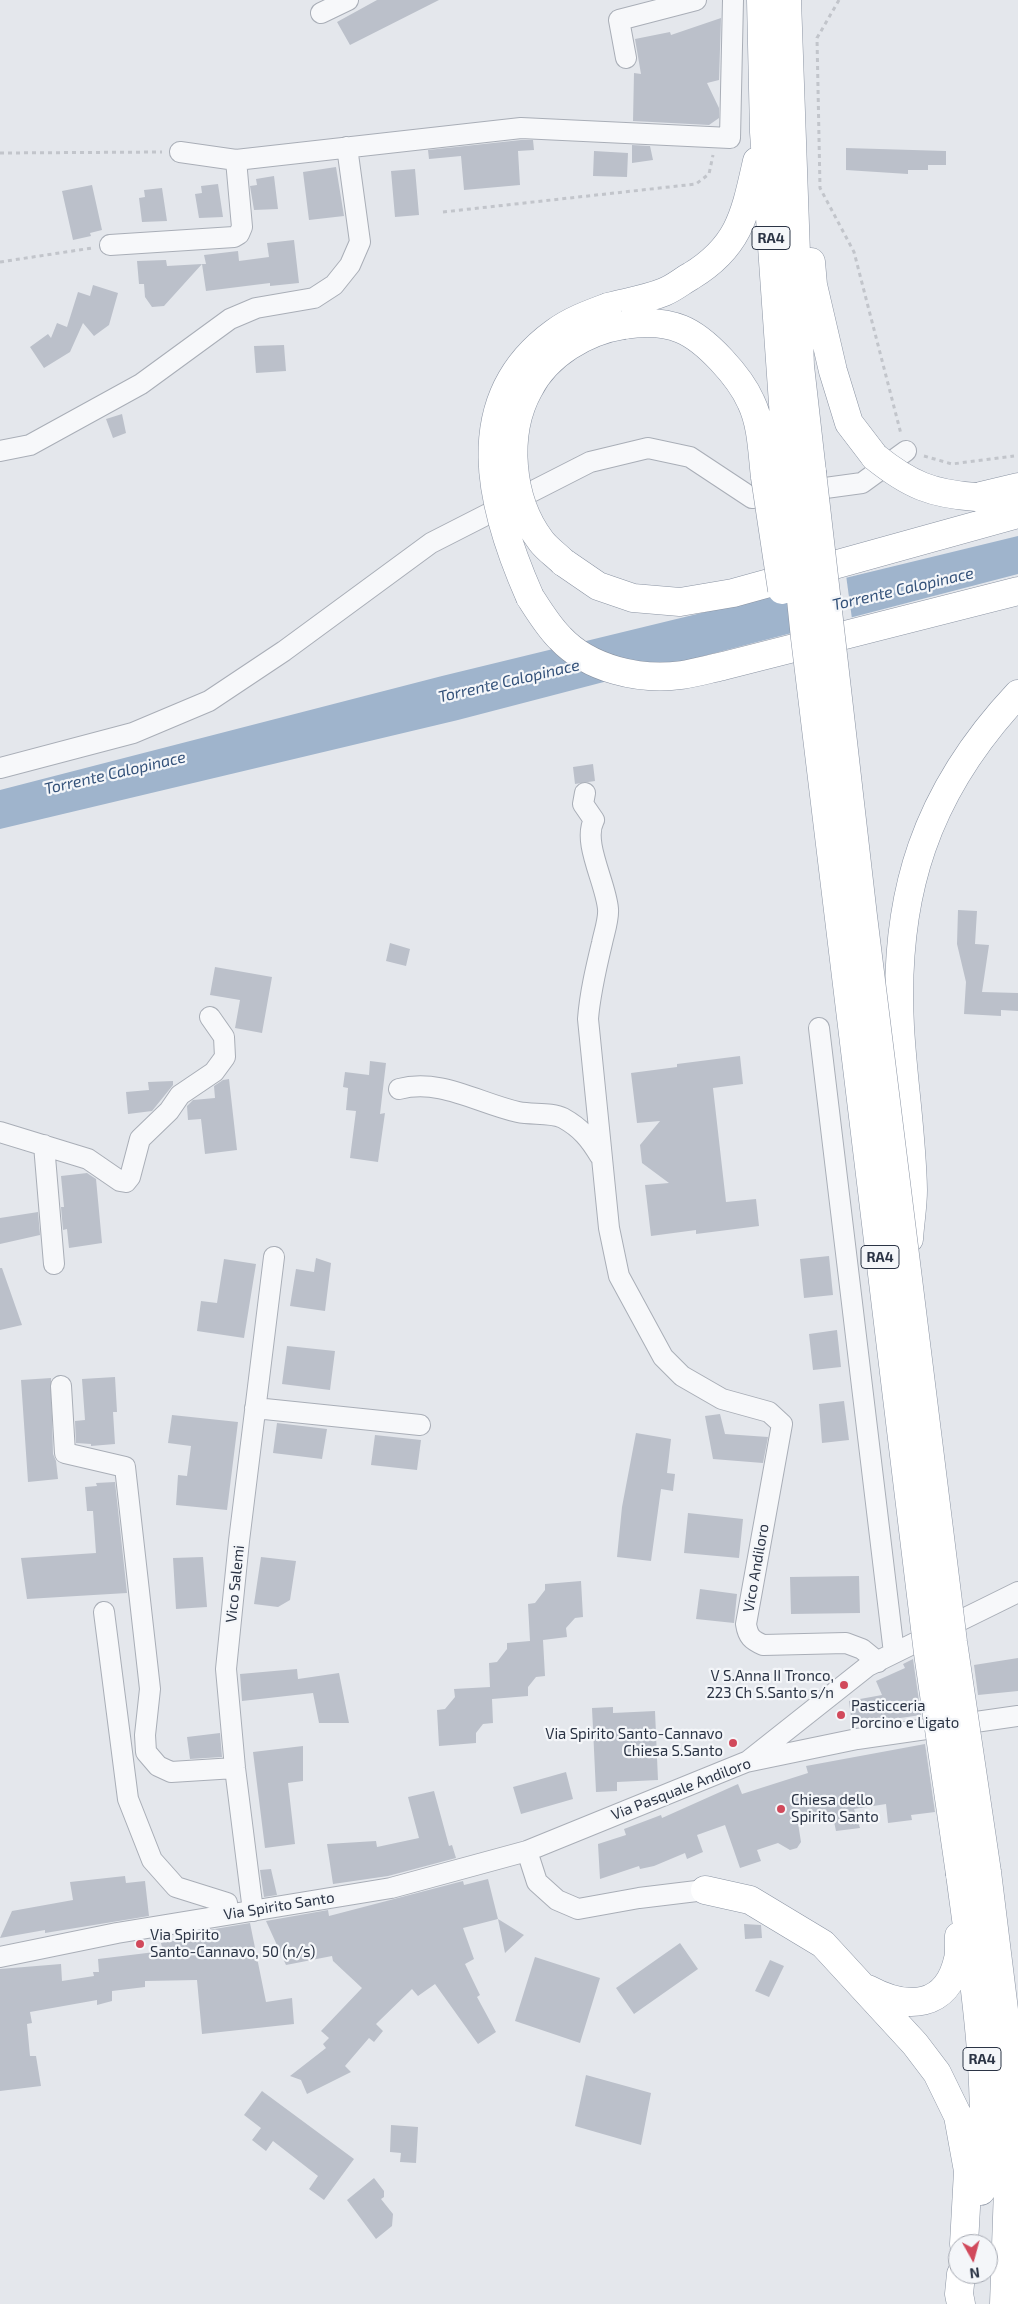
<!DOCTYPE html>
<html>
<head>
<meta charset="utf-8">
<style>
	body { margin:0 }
	#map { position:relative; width:1018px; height:2304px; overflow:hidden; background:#e4e7ec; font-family:"Exo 2",sans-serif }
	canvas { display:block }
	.north { position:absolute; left:948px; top:2234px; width:50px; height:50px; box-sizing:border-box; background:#f4f6f9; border:1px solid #a4a8b1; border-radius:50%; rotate:173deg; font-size:14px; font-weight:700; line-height:20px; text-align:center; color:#2b3445 }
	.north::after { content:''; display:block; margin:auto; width:18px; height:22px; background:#d1495b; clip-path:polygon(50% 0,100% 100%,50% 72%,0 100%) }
</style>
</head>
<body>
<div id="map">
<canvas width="1018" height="2304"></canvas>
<div class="north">N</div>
</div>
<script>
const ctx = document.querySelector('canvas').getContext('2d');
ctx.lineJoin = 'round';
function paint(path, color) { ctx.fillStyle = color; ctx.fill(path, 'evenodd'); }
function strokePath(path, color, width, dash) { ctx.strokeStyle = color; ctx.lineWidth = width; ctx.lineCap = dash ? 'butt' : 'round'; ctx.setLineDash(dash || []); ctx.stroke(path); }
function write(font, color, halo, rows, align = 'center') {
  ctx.font = font + ' "Exo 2",sans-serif'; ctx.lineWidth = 4.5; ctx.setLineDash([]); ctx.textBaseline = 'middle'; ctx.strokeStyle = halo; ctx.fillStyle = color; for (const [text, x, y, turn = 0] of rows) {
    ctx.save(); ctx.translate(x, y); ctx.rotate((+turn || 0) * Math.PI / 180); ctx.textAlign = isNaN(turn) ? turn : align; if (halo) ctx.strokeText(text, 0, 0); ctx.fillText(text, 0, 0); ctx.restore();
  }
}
const water = new Path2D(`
	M1018 536V574L458 720 0 829V790L442 676Z`);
const pier = new Path2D(`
	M846 575 852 619 802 632 796 587Z`);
const building = new Path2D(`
	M377 0H439L350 45 337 22Z
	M721 18 719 80 707 83 719 108V118L709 125 633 121 634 73 641 74 635 39 670 32 671 35Z
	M521 140H533L534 150 518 151 520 185 464 190 461 156 429 159 428 150Z
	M632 145 650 146 653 160 632 163Z
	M846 148 946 151V165H928V170H908V174L846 170Z
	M594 151 628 153 627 177 593 176Z
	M336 167 344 216 309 220 303 172Z
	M415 169 419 215 395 217 391 171Z
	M274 176 278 209 254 210 250 186 257 185 256 179Z
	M218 184 223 217 199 218 195 194 202 193 201 186Z
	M92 185 102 230 90 233 91 236 73 240 62 191Z
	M162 188 167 221 142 222 139 198 145 197 144 190Z
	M294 240 299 283 270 286V283L206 291 202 264H206L204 255 238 251 239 261 269 257 267 243Z
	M166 260 167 266 202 264 164 306 152 307 145 297 144 284H139L137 261Z
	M93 285 118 293 109 325 94 336 83 323 70 352 44 368 30 347 48 334 51 338 57 323 67 327 78 292 90 296Z
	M284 345 286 371 256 373 254 346Z
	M122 414 126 433 113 438 106 419Z
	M593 764 595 781 575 784 573 767Z
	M958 910 977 911 975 944 989 945 982 992 1018 993V1011L1001 1010V1016L964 1014 966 982 957 944Z
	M390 943 410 949 406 966 386 961Z
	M215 967 272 977 262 1033 235 1028 240 1000 210 995Z
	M740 1056 743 1084 713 1088 726 1202 756 1199 759 1226 696 1234V1230L651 1236 645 1185 669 1183 642 1163 640 1145 660 1121 637 1123 631 1073 677 1067V1064Z
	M370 1061 386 1063 380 1114 385 1113 378 1162 350 1158 356 1111 346 1110 348 1088 343 1087 345 1072 369 1075Z
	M229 1079 237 1150 205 1154 201 1119 188 1120 187 1106 193 1100 215 1098 214 1086 223 1080Z
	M173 1081V1085L152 1111 128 1114 126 1092 149 1090 148 1082Z
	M87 1173 96 1179 102 1243 69 1248 67 1229 63 1230 61 1207H64L61 1176Z
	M38 1212 40 1235 0 1244V1218Z
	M829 1256 833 1295 804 1298 800 1259Z
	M316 1258 331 1263 325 1311 290 1306 296 1269 314 1272Z
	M224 1259 256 1264 244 1338 197 1331 201 1301 217 1303Z
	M0 1268H2L22 1325 0 1330Z
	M837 1330 841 1367 813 1370 809 1334Z
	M287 1346 335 1351 330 1390 282 1384Z
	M115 1377 117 1412H113L115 1444 91 1446V1444L76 1443 75 1421 85 1420 82 1379Z
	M51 1378 53 1454 56 1461 58 1479 28 1482 21 1380Z
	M844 1401 849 1440 822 1443 819 1404Z
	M720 1414 725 1434 768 1437 763 1463 713 1459 705 1416Z
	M172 1415 238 1422 227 1510 176 1505 178 1475 187 1476 191 1446 168 1443Z
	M277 1423 327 1429 322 1459 273 1453Z
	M636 1433 671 1439 667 1473 675 1474 673 1491 661 1489 651 1561 617 1557 622 1507Z
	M375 1435 421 1440 417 1470 371 1465Z
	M115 1482 127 1593 27 1599 21 1558 96 1553 93 1511H87L85 1487 97 1486 96 1483Z
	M688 1513 743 1519 739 1558 684 1553Z
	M203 1557 207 1607 176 1609 173 1558Z
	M261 1557 296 1561 290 1600 278 1607 254 1604Z
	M859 1576 860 1613 791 1614 790 1577Z
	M581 1581 583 1617 575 1618 566 1628 567 1637 543 1640 545 1676 536 1677 528 1687V1696L492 1699 493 1723 483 1724 476 1733V1743L439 1746 437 1710 445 1709 455 1697 454 1689 490 1687 489 1663 497 1662 507 1649V1643L530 1641 528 1604 535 1603 545 1590V1584Z
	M700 1589 737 1594 734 1623 696 1619Z
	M1018 1658V1691L978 1695 974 1665Z
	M913 1659 921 1715 852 1725 849 1701 882 1695 876 1681 905 1668 903 1664Z
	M297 1669 298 1679 339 1673 349 1723H319L313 1693 242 1701 240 1674Z
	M613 1707V1713L655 1711 658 1780 617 1782V1791L596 1792 592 1708Z
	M220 1733 222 1757 190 1759 187 1737Z
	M925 1744 935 1812 911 1815 912 1820 888 1823 886 1804 854 1809 860 1828 836 1831 833 1817 798 1823 801 1842 797 1848 790 1850 778 1843 757 1850 761 1861 740 1868 725 1825 697 1835 703 1852 687 1859 685 1853 654 1866 640 1869 639 1866 600 1879 598 1844 626 1835 624 1829 661 1815 662 1818 738 1784 742 1794 808 1773 806 1766Z
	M303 1746V1781L288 1783 295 1844 265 1848 253 1752Z
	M566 1772 573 1799 521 1814 513 1787Z
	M434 1791 449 1846 452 1845 456 1858 388 1876 333 1884 327 1844 376 1841 377 1847 419 1838 408 1797Z
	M271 1869 277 1895 264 1897 260 1870Z
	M125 1876 126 1883 145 1881 149 1916 45 1933V1930L0 1938 12 1911 73 1900 70 1882Z
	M488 1879 498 1919 463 1928 474 1959 465 1964 480 1995 477 1997 496 2032 478 2044 435 1984 418 1996 412 1989 376 2024 383 2031 374 2042 369 2038 345 2066 351 2072 307 2094 301 2080 290 2076 326 2048 323 2044 329 2038 321 2031 362 1988 333 1961 332 1956 286 1965 266 1921 328 1910 329 1916 463 1881 464 1885Z
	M498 1919 524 1935 505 1953Z
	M250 1923 266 2002 292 1998 294 2024 202 2034 197 1980 145 1981V1987L112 1991V2001L97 2005V2000L30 2012 32 2023 27 2024 30 2056H36L41 2086 0 2091V1969L61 1964 62 1981 94 1976 93 1972H99L98 1959 163 1951 161 1943 192 1938 191 1933Z
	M744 1924 761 1925 762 1938 745 1939Z
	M680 1943 698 1969 634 2014 616 1988Z
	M535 1957 600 1978 580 2043 515 2021Z
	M770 1960 784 1966 769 1997 755 1991Z
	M586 2075 651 2093 641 2145 575 2126Z
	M262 2091 354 2159 324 2200 309 2189 318 2176 273 2141 266 2151 252 2140 261 2128 244 2115Z
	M391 2125 418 2127 416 2163 400 2162 401 2153 390 2152Z
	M374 2178 384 2191V2197L381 2199 393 2214 392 2226 376 2239 347 2200Z`);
const path = new Path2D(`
	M839 0 817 38 820 188 854 252 901 434
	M0 153 162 152
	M443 212 696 184 709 174 713 155
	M0 262 92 248
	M924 456 952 464 1014 456`);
const minor = new Path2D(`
	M321 13 348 0
	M626 58 619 20 696 0
	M180 152 236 160 521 128 730 138 733 0
	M110 245 234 237 239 234 242 227 236 160
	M0 451 30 445 141 384 230 319 256 308 314 298 334 285 350 265 360 242 347 147
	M0 768 133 733 209 701 284 651 431 543 590 462 648 448 690 457 752 498 862 483 906 451
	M585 793 583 804 594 820C582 842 606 883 608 909 609 919 604 933 602 943 596 968 590 993 588 1019L609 1228 619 1276 663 1357 682 1376 722 1399 769 1412 782 1424 746 1624C748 1637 752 1640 763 1645L846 1643 862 1649 878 1662
	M819 1028 894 1653
	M399 1089C440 1078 478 1103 518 1112 532 1115 551 1112 563 1118 581 1128 590 1139 600 1156
	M0 1132 88 1159 120 1181 126 1182 130 1177 140 1139 169 1111 180 1095 214 1072 225 1057 224 1037 210 1017
	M44 1145 54 1264
	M61 1386 65 1453 125 1467 150 1689 145 1735 146 1752 158 1766 171 1772 235 1768
	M255 1408 420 1425
	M104 1612 128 1799 152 1860 176 1887 227 1903 229 1914
	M748 1761 868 1666 1018 1592
	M527 1851 537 1882 557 1900 578 1909 639 1898 705 1890
	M253 1911 235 1768 226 1669 239 1541 274 1257
	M0 1957 117 1933 391 1888 527 1851 746 1762 857 1739 1018 1716`);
const highway = new Path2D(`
	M761 0 764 132 788 475
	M787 0 800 366 812 472
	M811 262 813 285 833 371 849 423 875 457
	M608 307C627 302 647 299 664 292 674 288 682 281 691 276 740 246 745 214 757 161
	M624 325C642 322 664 322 681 329 706 339 740 377 751 402 762 425 762 452 765 477
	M976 497 1018 487
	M563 562 598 586 633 598 680 602 733 593 1018 514
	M530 597C539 611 548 626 560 638 589 669 640 681 682 675 695 673 709 669 723 666L1018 591
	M909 1239C910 1223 913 1206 913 1190 912 1135 903 1081 900 1027 893 894 926 792 1018 694
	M987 1872 1005 2018 1011 2102 1004 2304
	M960 1874C974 1980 991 2085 981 2191
	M705 1890 750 1900 823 1944 915 2044 937 2073 958 2116 968 2171 964 2244
	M868 1989C907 2010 947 2009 958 1959 960 1952 958 1943 959 1936
	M961 2304 959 2294 961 2274`);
const highwayBridge = new Path2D(`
	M875 457C910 485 932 494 976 497
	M812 472 863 916 953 1642 987 1872
	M788 475 805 638 928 1653 960 1874
	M765 477 782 590
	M563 562C556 555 547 549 541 541 510 500 504 434 529 389 547 354 586 331 624 325
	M530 597C491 509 461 401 554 333 570 321 589 314 608 307`);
const markers = [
	[844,1685,5,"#d1495b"],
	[841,1715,5,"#d1495b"],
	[733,1743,5,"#d1495b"],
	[781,1809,5,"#d1495b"],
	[140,1944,5,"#d1495b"]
];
const shields = [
	[771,238,38],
	[880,1257,38],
	[982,2059,38]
];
const shieldNames = [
	["RA4",771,238],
	["RA4",880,1257],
	["RA4",982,2059]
];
const streetNames = [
	["Vico Andiloro",756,1568,-80],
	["Vico Salemi",235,1584,-84],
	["Via Pasquale Andiloro",681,1789,-21],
	["Via Spirito Santo",279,1906,-9]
];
const poiNames = [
	["V S.Anna II Tronco,",834,1676,"right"],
	["223 Ch S.Santo s/n",834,1693,"right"],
	["Pasticceria",851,1706],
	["Porcino e Ligato",851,1723],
	["Via Spirito Santo-Cannavo",723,1734,"right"],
	["Chiesa S.Santo",723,1751,"right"],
	["Chiesa dello",791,1800],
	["Spirito Santo",791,1817],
	["Via Spirito",150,1935],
	["Santo-Cannavo, 50 (n/s)",150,1952]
];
const waterNames = [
	["Torrente Calopinace",903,589,-13],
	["Torrente Calopinace",509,681,-13],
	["Torrente Calopinace",115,773,-13]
];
paint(water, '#9fb4cc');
paint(pier, '#e4e7ec');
paint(building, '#bbc0ca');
strokePath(minor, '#a9aeb7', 22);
strokePath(highway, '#8b94a3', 29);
strokePath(path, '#c2c5cb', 3, [4, 4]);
strokePath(minor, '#f7f8fa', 20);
strokePath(highway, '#fff', 28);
strokePath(highwayBridge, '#8b94a3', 29, []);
strokePath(highwayBridge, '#fff', 28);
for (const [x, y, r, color] of markers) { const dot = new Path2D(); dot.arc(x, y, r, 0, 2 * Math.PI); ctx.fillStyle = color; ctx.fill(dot); strokePath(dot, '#f4f6f9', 2); }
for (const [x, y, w] of shields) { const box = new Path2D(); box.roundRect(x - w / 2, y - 11.5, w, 23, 4); ctx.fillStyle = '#f4f6f9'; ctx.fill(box); strokePath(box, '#2b3445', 1); }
write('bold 14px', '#2b3445', null, shieldNames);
write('15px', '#2b3445', '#f4f6f9', streetNames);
write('15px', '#2b3445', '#f4f6f9', poiNames, 'left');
write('italic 16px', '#34527a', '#f4f6f9', waterNames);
</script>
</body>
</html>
